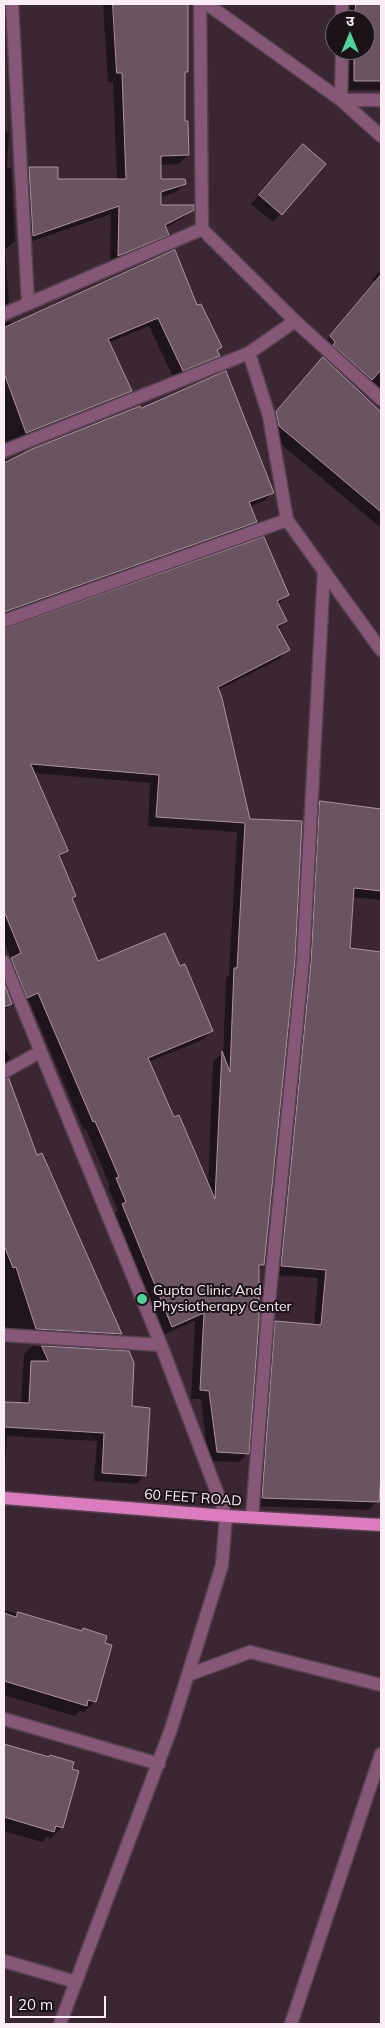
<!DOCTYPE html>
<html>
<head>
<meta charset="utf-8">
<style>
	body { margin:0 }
	#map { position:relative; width:385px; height:2028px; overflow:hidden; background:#3b2734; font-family:Mulish,"Noto Sans Devanagari",sans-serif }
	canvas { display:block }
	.frame { position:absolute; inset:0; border:5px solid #fbedf5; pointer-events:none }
	.north { position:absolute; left:325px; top:10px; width:50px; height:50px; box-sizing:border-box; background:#1c1319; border:1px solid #756a71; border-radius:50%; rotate:0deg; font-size:14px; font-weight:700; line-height:20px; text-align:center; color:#fbedf5 }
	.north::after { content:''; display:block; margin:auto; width:18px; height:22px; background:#4fd398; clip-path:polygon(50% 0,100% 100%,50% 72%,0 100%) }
	.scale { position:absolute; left:10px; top:1996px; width:96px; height:22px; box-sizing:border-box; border:2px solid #fbedf5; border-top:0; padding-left:6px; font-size:15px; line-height:18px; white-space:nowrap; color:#fbedf5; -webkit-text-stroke:4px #1c1319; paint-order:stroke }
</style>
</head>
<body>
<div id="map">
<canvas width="385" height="2028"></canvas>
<div class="frame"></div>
<div class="north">उ</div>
<div class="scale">20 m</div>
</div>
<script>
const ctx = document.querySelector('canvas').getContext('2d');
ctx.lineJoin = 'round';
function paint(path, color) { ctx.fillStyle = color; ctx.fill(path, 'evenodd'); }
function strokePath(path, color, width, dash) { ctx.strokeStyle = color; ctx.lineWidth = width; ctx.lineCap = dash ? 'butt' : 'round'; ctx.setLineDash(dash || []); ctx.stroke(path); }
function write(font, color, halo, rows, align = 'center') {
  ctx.font = font + ' Mulish,sans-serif'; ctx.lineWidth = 4; ctx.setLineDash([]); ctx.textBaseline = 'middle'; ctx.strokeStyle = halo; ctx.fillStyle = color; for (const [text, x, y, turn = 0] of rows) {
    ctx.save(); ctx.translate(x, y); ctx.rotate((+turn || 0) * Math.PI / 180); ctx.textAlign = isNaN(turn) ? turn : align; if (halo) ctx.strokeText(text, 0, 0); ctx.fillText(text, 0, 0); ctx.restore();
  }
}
const shadow = new Path2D(`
	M103 4H185L186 72 184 74V123L188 155 179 164 159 165V181L185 183 176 192 159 198V206L192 209 183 218 165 228 167 234 158 243 110 264 111 214 24 244 20 177 29 168 56 181H117L113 82H108Z
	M346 4H381V90H345L346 50H365V20H346Z
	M9 131 7 168H11L15 241 5 250 9 302 4 307V132Z
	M294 154 281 214 273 222 251 204Z
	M381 269V405L322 346 375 282 372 280Z
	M197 307 220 347 216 351 218 356 209 365 174 379 149 326 108 343 131 391 122 399 4 447V323L11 321V326Z
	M323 359 328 408 381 454V528L270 435 268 422Z
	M139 407 273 492 264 501 249 507 256 522 247 531 4 617V459L7 460Z
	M288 595 278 604 286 621 278 629 288 650 279 659 218 690 249 820 263 1265 258 1270 248 1453 239 1462 208 1461 201 1399H191L195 1321 163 1335 114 1214 118 1210 108 1188 110 1186 86 1129 84 1130 29 1001 18 1006 4 966 11 959 4 941V629ZM33 773 150 783 148 826 237 832 229 975 226 978 223 1058 221 1054 213 1062 208 1185 173 1119 148 1062 202 1040 211 1031 97 963 71 899 74 896 59 858 66 851Z
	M320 802 381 809V900L352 897 348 949 381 953V1470L377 1501 369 1510 254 1506 267 1331 276 1323 314 1326 318 1278 273 1275 312 811Z
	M4 986 11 1003 4 1011Z
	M4 1047 10 1058 4 1065Z
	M19 1111 36 1157 41 1155 120 1334 112 1343 4 1330V1116Z
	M32 1346 128 1352 131 1408 145 1475 137 1484 94 1481 97 1441 7 1436 4 1482V1403L21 1404 24 1354Z
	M4 1610 81 1632 95 1701 84 1712 80 1711 75 1716 4 1695Z
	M4 1745 48 1758 62 1828 51 1838 47 1837 42 1842 4 1831Z`);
const building = new Path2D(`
	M113 4H188V72H185V121H188L189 155 161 156V179H185L186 184 161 192V205H194V210L165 225 169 235 118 256 119 206 33 236 29 167H58V179H126L122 73H117Z
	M356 4H381V81H354V50H365V20H355Z
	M303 144 326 164 282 215 259 195Z
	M175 250 197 305 201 304 222 347 217 350 220 356 183 371 158 318 108 339 132 391 26 433 4 373V328Z
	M381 275V370L372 380 333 345 335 342 330 336Z
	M323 357 381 412V512L279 426 276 412Z
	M226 371 274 493 249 502 257 522 4 612V463L32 449 140 406 141 408Z
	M264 537 289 595 277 601 287 621 277 626 290 650 218 687 222 698 250 819 302 821 295 960 264 1265H259V1320L249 1454 217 1452 209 1391 200 1390 204 1313 172 1327 122 1204 126 1202 116 1178 119 1177 95 1121 93 1122 38 993 27 998 11 958 21 953 4 911V629ZM31 764 159 775 156 817 245 823 237 968H234L230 1072 222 1051 215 1199 179 1115 174 1117 148 1058 213 1031 185 964 180 966 165 933 98 961 72 898 76 896 59 855 68 851Z
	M320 801 381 809V891L354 888 350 948 381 952V1475L379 1502 262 1498 275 1321 321 1325 326 1270 281 1266 311 962Z
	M4 983 12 1004 4 1007Z
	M9 1079 37 1155 42 1153 122 1334 36 1329 16 1267 13 1268 4 1245V1080Z
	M42 1346 129 1351 134 1363 132 1406 150 1408 146 1476 102 1473 104 1433 4 1427V1402L29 1403 31 1361H48Z
	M18 1612 82 1631 83 1628 107 1636 105 1643 112 1645 96 1702 88 1700 87 1706 4 1681V1613L16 1617Z
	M4 1744 49 1757 50 1755 74 1762 72 1769 79 1771 63 1828 56 1826 54 1832 4 1817Z`);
const minor = new Path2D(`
	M12 4 28 303
	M207 4 341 100 342 50
	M342 20V4
	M381 100H341L381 136
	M202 229 295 321 381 399
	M4 314 202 229 200 4
	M249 353 269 416 287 520 381 650
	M4 451 249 353 295 321
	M4 621 287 520
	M4 962 161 1345 226 1516 222 1565 171 1729 60 2024
	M4 1072 40 1052
	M4 1335 161 1345
	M252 1517 268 1312 303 961 324 571
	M188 1675 250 1652 381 1685
	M4 1719 159 1764
	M4 1961 76 1982
	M291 2024 381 1754`);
const major = new Path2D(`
	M4 1498 226 1516 381 1525`);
const markers = [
	[142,1299,6,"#4fd398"]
];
const poiNames = [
	["Gupta Clinic And",153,1291],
	["Physiotherapy Center",153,1307]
];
const streetNames = [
	["60 FEET ROAD",193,1498,4]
];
paint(shadow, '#0007');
paint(building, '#6a5462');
strokePath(building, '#ac93a3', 1);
strokePath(minor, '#56434f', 15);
strokePath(major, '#56434f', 15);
strokePath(minor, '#865776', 12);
strokePath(major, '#dc7bbd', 12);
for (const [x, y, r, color] of markers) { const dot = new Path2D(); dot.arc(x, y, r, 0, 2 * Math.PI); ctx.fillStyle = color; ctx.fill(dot); strokePath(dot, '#1c1319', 2); }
write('14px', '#fbedf5', '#1c1319', poiNames, 'left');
write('14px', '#fbedf5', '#1c1319', streetNames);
</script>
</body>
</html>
